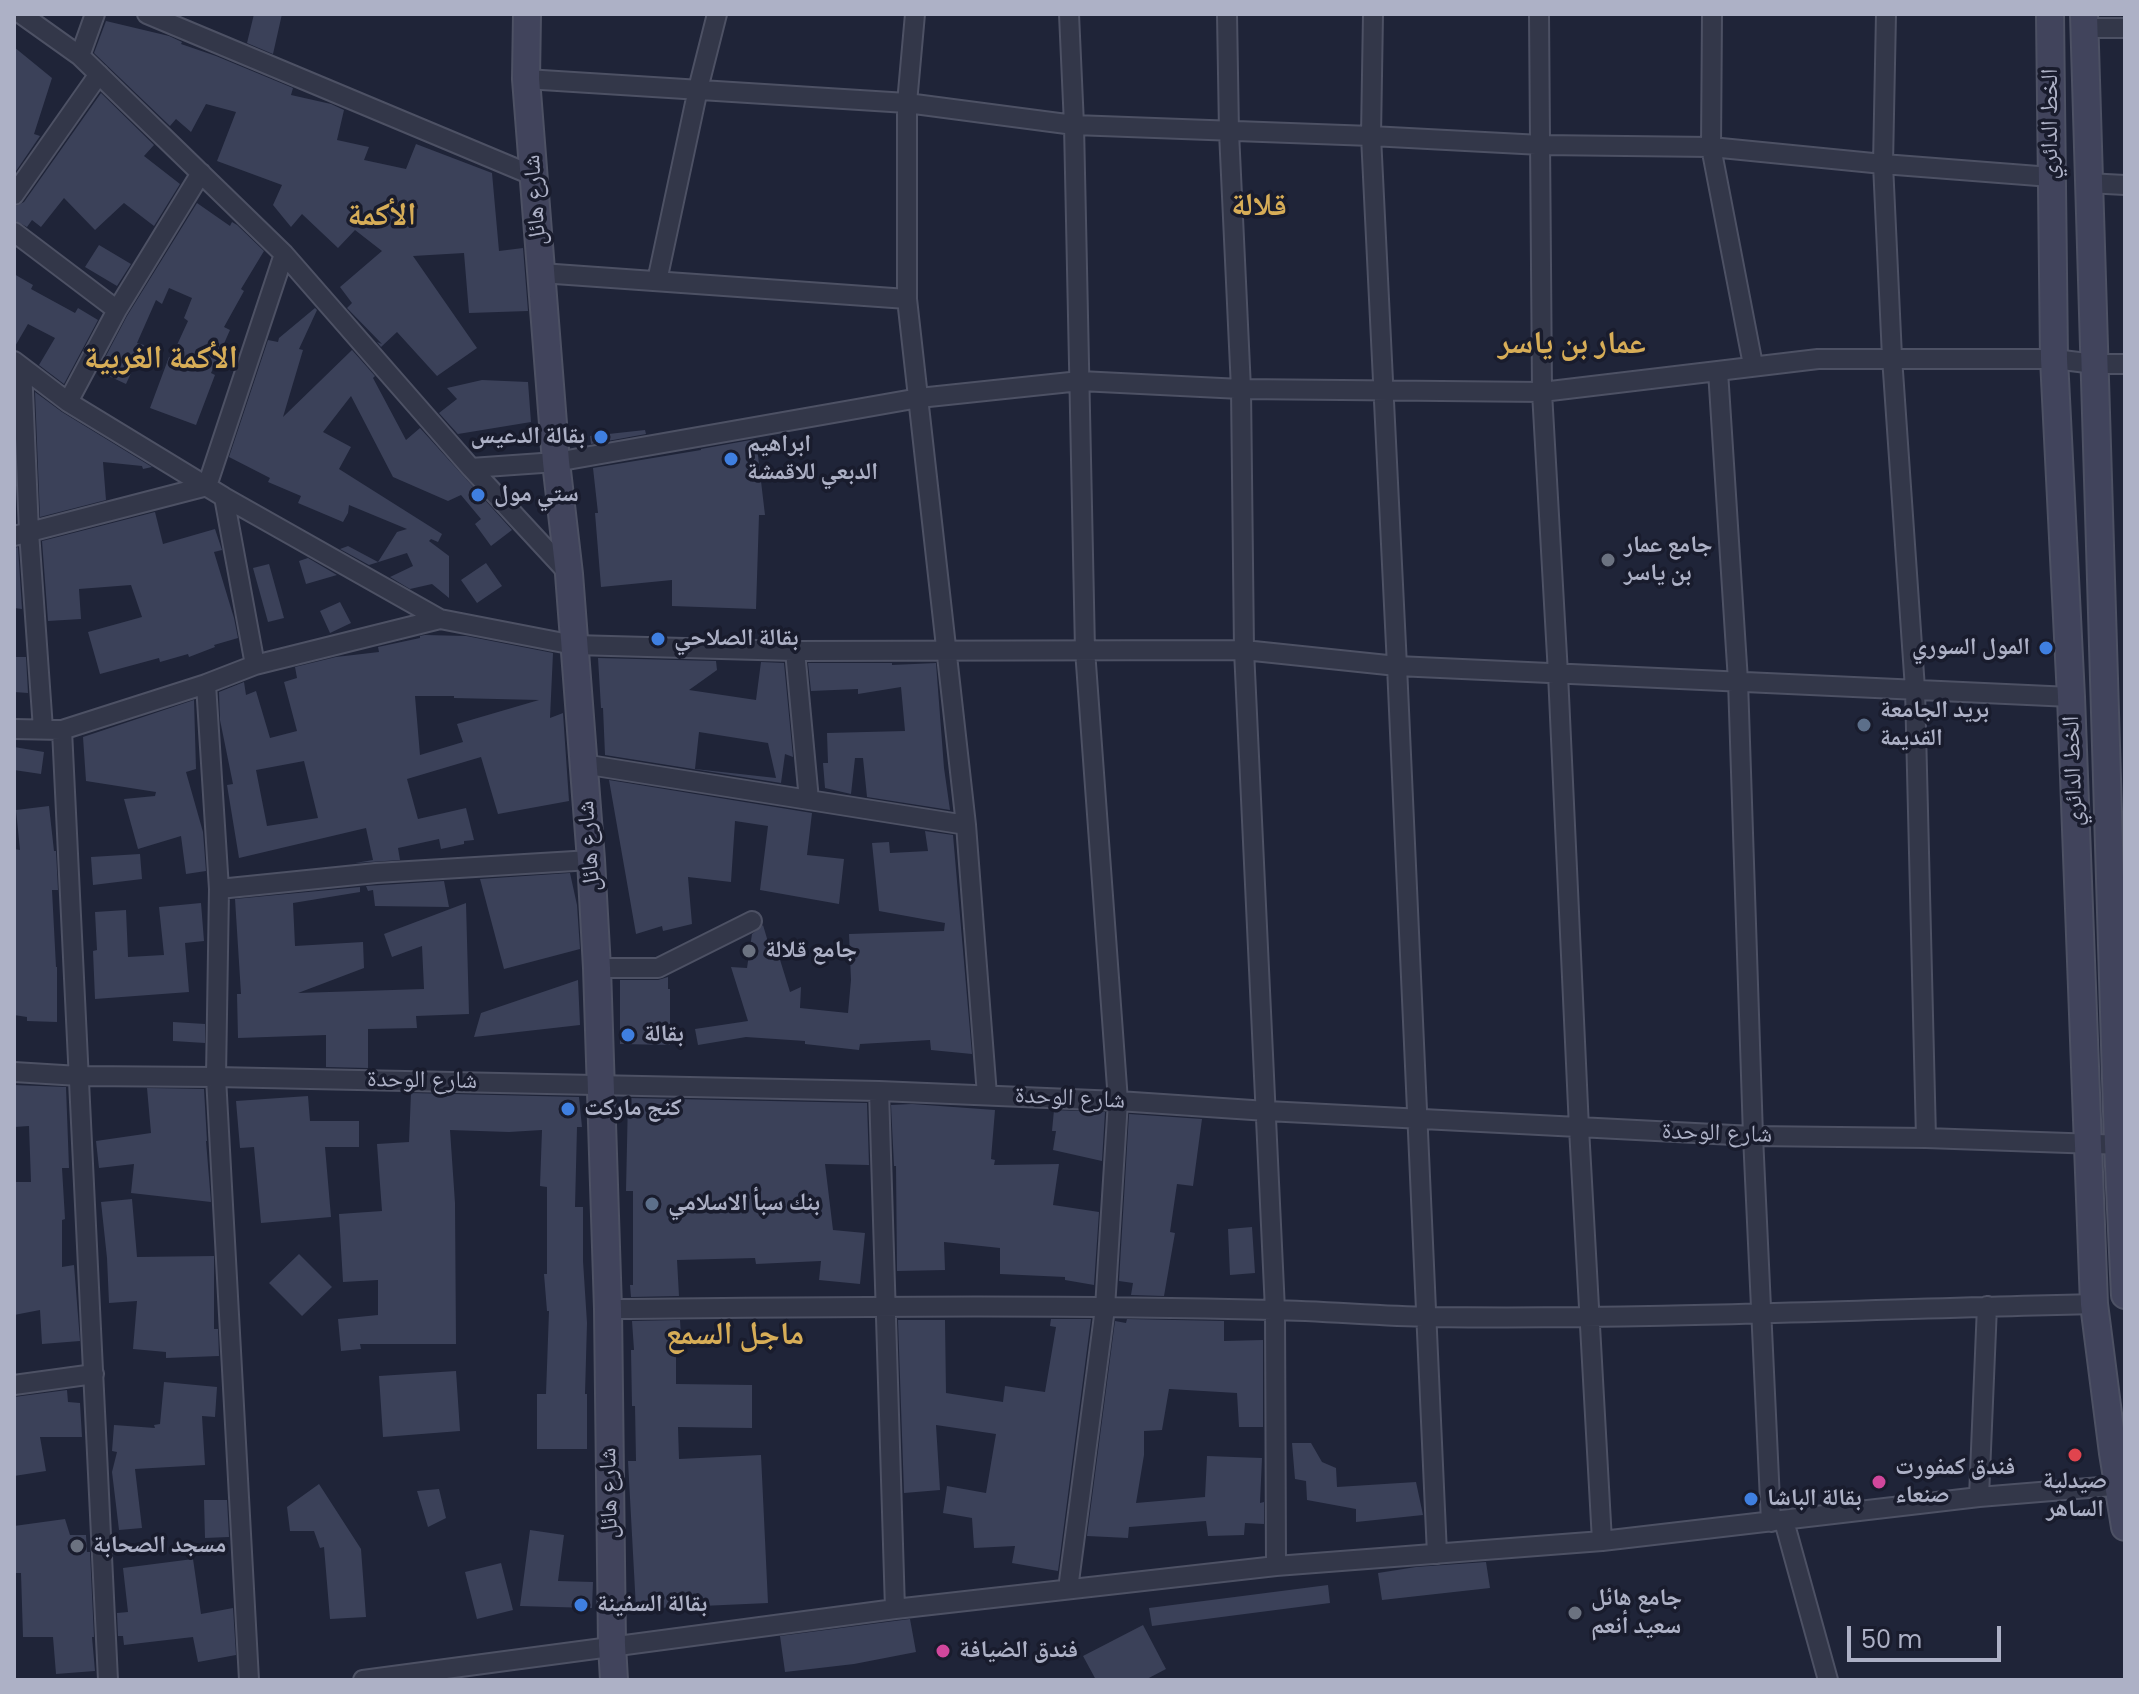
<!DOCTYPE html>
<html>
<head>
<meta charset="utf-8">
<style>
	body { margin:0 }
	#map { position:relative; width:2139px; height:1694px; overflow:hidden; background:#1f2438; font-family:Poppins,sans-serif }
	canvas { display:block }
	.frame { position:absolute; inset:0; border:16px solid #adb1c6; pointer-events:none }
	.scale { position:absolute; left:1847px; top:1626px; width:154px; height:36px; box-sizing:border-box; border:4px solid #adb1c6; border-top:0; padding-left:10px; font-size:24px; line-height:28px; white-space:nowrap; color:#adb1c6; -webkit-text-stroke:6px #191c2d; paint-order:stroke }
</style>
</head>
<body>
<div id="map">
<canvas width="2139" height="1694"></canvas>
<div class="frame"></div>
<div class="scale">50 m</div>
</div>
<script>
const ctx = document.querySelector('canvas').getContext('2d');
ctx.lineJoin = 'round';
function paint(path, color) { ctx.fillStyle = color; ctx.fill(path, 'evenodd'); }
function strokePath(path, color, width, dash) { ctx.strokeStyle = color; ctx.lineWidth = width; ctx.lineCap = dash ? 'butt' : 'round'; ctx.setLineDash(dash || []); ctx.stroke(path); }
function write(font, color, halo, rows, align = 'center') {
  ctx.font = font + ' Poppins,"Noto Naskh Arabic",sans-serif'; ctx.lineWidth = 7; ctx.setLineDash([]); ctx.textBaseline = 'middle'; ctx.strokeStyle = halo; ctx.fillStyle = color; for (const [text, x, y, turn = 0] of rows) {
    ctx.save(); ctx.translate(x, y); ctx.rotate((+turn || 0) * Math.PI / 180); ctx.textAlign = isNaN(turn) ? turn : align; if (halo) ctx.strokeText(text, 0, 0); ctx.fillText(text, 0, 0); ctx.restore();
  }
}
const building = new Path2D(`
	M254 14H282L273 54 247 43Z
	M106 21 169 36 182 42 181 44 216 56 293 88 291 95 331 104 344 110 337 140 369 147 364 160 406 169 416 144 492 173 499 251 523 248 528 311 469 313 464 253 413 256 477 348 437 376 397 332 381 347 377 342 382 344 347 308 352 303 340 287 382 251 355 230 338 248 302 214 291 227 273 205 282 185 217 161 236 112 206 104 191 132 176 119 170 126 94 53Z
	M14 47 52 78 34 134 40 136 14 174Z
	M101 93 154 145 144 156 180 184 154 226 124 203 95 230 64 198 41 227 32 220 27 227 14 220V207L24 202Z
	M197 203 230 226 232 222 237 225 264 251 241 289 244 291 224 327 230 330 211 373 215 375 196 425 150 408 169 357 171 358 188 321 184 318 192 298 169 288 162 304 156 300 137 343 144 345 126 384 98 371 127 316Z
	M99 245 131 264 117 286 85 267Z
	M14 274 33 285 31 289 75 313 78 308 98 320 64 384 39 365 55 338 28 324 14 348Z
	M315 308 317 310 299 349 303 350 283 417 352 350 375 376 373 378 406 440 420 428 512 530 491 546 475 524 481 519 461 495 448 501 393 477 351 396 323 432 351 447 339 469 442 534 438 542 431 539 429 541 449 556V598L432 584 410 589 390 577 413 566 407 553 369 565 340 549 348 546 378 562 397 532 407 529 349 505 348 513 343 522 298 503 301 496 268 482 270 478 229 457 268 340 278 342 279 338Z
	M482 380 528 382 531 422 458 434 465 442 439 413 457 399 447 388Z
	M35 392 62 412 152 467 143 469 142 466 103 462 106 500 40 517Z
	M645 430 646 434 591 444 590 436Z
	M756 439 765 515H759L756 609 672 606V580L601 587 595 513H598L593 468 701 450V449Z
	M155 512 163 544 215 529 222 550 214 552 234 618 238 638 214 645 215 647 189 657 188 654 160 662 159 658 100 674 88 632 142 617 131 585 79 589 81 619 48 621 42 541Z
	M18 547 22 609 14 608V548Z
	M308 558 337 575 306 584 299 561Z
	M486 563 502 586 477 603 461 580Z
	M269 564 284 618 268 622 253 568Z
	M340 602 351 623 330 633 320 611Z
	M425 635 466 636 553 653 550 718 563 713 569 801 498 814 481 757 407 779 418 819 466 808 474 840 464 841V844L441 849 439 839 398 848 400 860 355 863 373 860 366 828 239 858 227 785 233 784 220 720 219 692 244 682 246 695 256 691 270 738 297 731 284 682 297 678 295 667 336 657 379 652 378 647 420 638V636ZM415 696H454V698L539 700 457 724 463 742 420 755ZM304 761 318 818 267 826 256 770Z
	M14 657H26L28 693 14 692Z
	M598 658 716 661 717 670 689 690 756 700 761 662 784 663 793 757 785 754 781 783 605 755 603 708H601ZM699 732 768 743 776 778 695 769Z
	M808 663H892V665L936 663 944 768 950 810 867 797 863 758H855L851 794 825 788 823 763H828L827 733 905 731 901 687 858 694V689L811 691Z
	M194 700 196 769 186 772 203 832 206 871 186 874 181 836 138 849 124 799 155 796 156 792 86 781 83 737Z
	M14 747 44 752 41 774 14 770Z
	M609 780 812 813 807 855 844 859 839 904 760 890 768 826 735 821 731 882 688 877 692 924 663 931 662 926 636 934Z
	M49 806 54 851H56L58 890H52L56 967H57V1022L27 1021V1017L14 1015V849L20 850 16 810Z
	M925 831 953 835 972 1054 931 1050 930 1040 860 1044 859 1050 805 1044V1041L746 1037 698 1045 695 1029 748 1021 731 967 747 968 752 934 763 925 771 952 777 950 790 992 801 987 800 1008 848 1013 851 980 849 934 944 931 945 923 879 911 872 843 889 842 890 853 928 851Z
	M140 854 142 879 93 885 91 857Z
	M570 873 577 905 580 949 504 969 480 879Z
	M444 881 449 907 375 906 373 890 368 891 366 886Z
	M360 887V892L293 903 295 946 363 942 364 968 298 993 424 989 422 946 392 957 384 934 466 903 469 1014 416 1016 417 1028 368 1029V1068L326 1067V1035L238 1038 237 994H241L235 899Z
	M201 903 204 941 185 943 189 992 95 999 93 951 97 950 95 912 126 910 128 957 164 955 159 907Z
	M668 977V989H670V1045L620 1044V980H658Z
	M578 980 580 1025 474 1037 481 1013Z
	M173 1022 205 1024V1043L173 1041Z
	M14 1085 66 1087 69 1168H62L65 1219 62 1220V1267L74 1265 80 1341 42 1344 40 1310 14 1315V1182H31L29 1126 14 1127Z
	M147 1088 204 1089 207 1141H206L211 1202 131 1193 134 1164 99 1168 96 1141 151 1133Z
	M411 1093 579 1097 582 1127H577L575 1207H583V1261L587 1323 585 1394H587V1449H537V1394H546L549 1311H547L544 1274H547V1187L540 1186 542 1130 509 1132 450 1130 455 1203 456 1344H360L361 1349 341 1351 338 1319 378 1315V1280L343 1282 339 1214 382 1211 377 1144 409 1142Z
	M308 1096 310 1121H359V1147H325L331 1217 261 1223 254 1147 240 1148 236 1101Z
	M628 1098 867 1103 869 1165 825 1164 833 1230 865 1233 860 1284 819 1280 821 1261 756 1264 755 1258 677 1260 679 1296 631 1297 630 1285H633V1191H626Z
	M912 1104 995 1110 991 1159 995 1160 994 1165 1059 1164 1053 1205 1099 1212 1094 1285 1065 1280V1277L1000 1274V1248L944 1242 945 1270 897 1271 896 1166H894L891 1105Z
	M1054 1110 1105 1112 1102 1161 1053 1150 1056 1131H1052Z
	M1129 1114 1202 1119 1193 1186 1177 1184 1170 1232 1175 1233 1164 1296 1131 1295 1133 1283 1119 1281Z
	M132 1199 137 1257 214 1256V1329H218L219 1356 166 1358V1352L133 1349 137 1301 109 1303 107 1258 101 1202Z
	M1252 1227 1255 1273 1230 1275 1228 1229Z
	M299 1254 332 1287 302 1316 269 1283Z
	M1051 1319H1091L1058 1571 1012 1563 1015 1546 974 1548 972 1518 943 1513 947 1486 986 1493 996 1434 936 1425 940 1490 904 1493 898 1320H945L946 1393 1003 1402 1005 1386 1045 1392 1056 1327 1050 1326Z
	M1127 1319 1224 1321V1341L1263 1340V1427H1239L1237 1393 1169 1389 1162 1430 1144 1431V1455L1136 1503 1205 1497 1207 1456 1262 1458 1260 1503 1264 1502V1524L1245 1523 1244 1535 1208 1536 1206 1521 1129 1527 1128 1538 1087 1536 1115 1321 1126 1323Z
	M680 1320 681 1336 676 1337V1384L752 1385V1428L678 1427 679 1459 761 1455 768 1603 636 1609 628 1461H636L635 1406H632L631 1350H634L632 1321Z
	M456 1371 460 1431 383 1437 379 1376Z
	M164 1382 217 1387 215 1417 202 1416 205 1465 135 1469 142 1528 119 1530 112 1472 117 1452 112 1451 114 1425 155 1428 154 1425 160 1424Z
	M67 1390 68 1402 80 1403 82 1437H40L46 1471 14 1476V1397Z
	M1292 1443H1311L1322 1462 1336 1468 1337 1487 1416 1482 1423 1515 1356 1522V1509L1307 1500 1306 1481 1295 1479Z
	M319 1484 361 1549 366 1617 330 1619 324 1547 320 1548 314 1531H290L287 1507Z
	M439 1489 446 1518 428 1527 417 1491Z
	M204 1500H227L229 1537 205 1538Z
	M65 1519 70 1535H86L87 1552H90L94 1637H92L95 1671 56 1674 53 1637H23L21 1573H14V1526Z
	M530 1530 564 1535 558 1581 593 1582 592 1608 520 1606Z
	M193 1559 201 1614 233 1608 236 1655 198 1662 193 1637 124 1645 123 1636H118L117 1613 128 1612 123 1568Z
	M1486 1562 1490 1588 1382 1600 1378 1573 1416 1567Z
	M501 1563 513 1610 477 1619 465 1572Z
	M1328 1585 1330 1603 1152 1626 1149 1608Z
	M910 1619 916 1652 854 1664 785 1672 780 1636Z
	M1143 1625 1166 1669 1145 1680H1096L1083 1656Z`);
const street = new Path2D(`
	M21 14 80 56 284 254 471 468 556 462 919 398 1080 381 1241 389 1542 392 1818 359H2054L2095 364H2125
	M147 14 534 176
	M915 14 907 103V299L966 825 987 1095
	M1227 14 1229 132 1241 389 1244 650 1275 1310 1276 1566
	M1373 14 1371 136 1397 666 1437 1554
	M1539 14 1542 392 1558 674 1579 1128 1602 1541
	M1712 14 1711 147 1753 365
	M1886 14 1883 164 1892 357 1915 689 1926 1138
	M2084 28H2125
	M80 56 95 14
	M526 79 907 103 1074 125 1371 136 1541 145 1711 147 1883 164 2051 177
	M2087 183 2125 185
	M14 195 99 74
	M14 232 117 310
	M541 273 907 299
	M657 281 698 89 717 14
	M14 361 68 402 224 497 440 619 574 645 795 651 1244 650 1397 666 2071 697
	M22 367 29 532 43 729
	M1718 371 1738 681 1753 1136 1771 1522
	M68 402 117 310 201 173
	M471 468 569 574
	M224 497 255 665
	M14 536 207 486 284 254
	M795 651 809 800
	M206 684 219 889 216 1077 249 1680
	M14 729 62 730 206 684 255 665 440 619
	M62 730 108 1680
	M583 764 966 825
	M219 889 376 873 591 860
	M597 968H658L752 921
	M14 1072 79 1076 216 1077 879 1091 1118 1101 1267 1111 1753 1136 1926 1138 2125 1145
	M879 1091 895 1609
	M608 1309C830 1307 1052 1304 1273 1310 1325 1311 1378 1316 1430 1317 1652 1320 1873 1309 2094 1304
	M14 1385 94 1374
	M1979 1497 1987 1306
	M1784 1521 1828 1680
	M1068 1589 1105 1308 1118 1101 1085 650 1074 125 1069 14
	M363 1680 895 1609 1276 1566 1602 1541 1979 1497 2125 1485`);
const secondary = new Path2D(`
	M527 14 526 79 556 462 569 574 591 860 597 968 608 1309 612 1645 614 1680
	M2050 14 2054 359 2071 697 2094 1304 2113 1453 2125 1527
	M2084 14 2118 1144 2125 1295`);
const markers = [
	[601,437,8,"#3f7fe0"],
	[731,459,8,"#3f7fe0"],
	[478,495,8,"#3f7fe0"],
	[1608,560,8,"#6b7280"],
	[658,639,8,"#3f7fe0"],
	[2046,648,8,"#3f7fe0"],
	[1864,725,8,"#5c6f8a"],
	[749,951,8,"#6b7280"],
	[628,1035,8,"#3f7fe0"],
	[568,1109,8,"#3f7fe0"],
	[652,1204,8,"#5c6f8a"],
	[2075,1455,8,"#e0444e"],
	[1879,1482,8,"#d1479c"],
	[1751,1499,8,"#3f7fe0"],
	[77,1546,8,"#6b7280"],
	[581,1605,8,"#3f7fe0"],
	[1575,1613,8,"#6b7280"],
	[943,1651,8,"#d1479c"]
];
const streetNames = [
	["الخط الدائري",2051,124,-90],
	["شارع هائل",536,200,-94],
	["الخط الدائري",2074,771,-92],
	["شارع هائل",590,846,-94],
	["شارع الوحدة",422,1081,1],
	["شارع الوحدة",1070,1099,3],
	["شارع الوحدة",1717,1134,2],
	["شارع هائل",610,1493,-91]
];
const poiNames = [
	["بقالة الدعيس",585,437,"right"],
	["ابراهيم",747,445],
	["الدبعي للاقمشة",747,473],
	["ستي مول",494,495],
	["جامع عمار",1624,546],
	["بن ياسر",1624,574],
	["بقالة الصلاحي",674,639],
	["المول السوري",2030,648,"right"],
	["بريد الجامعة",1880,711],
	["القديمة",1880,739],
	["جامع قلالة",765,951],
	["بقالة",644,1035],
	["كنج ماركت",584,1109],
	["بنك سبأ الاسلامي",668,1204],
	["فندق كمفورت",1895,1468],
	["صنعاء",1895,1496],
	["صيدلية",2075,1482,"center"],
	["الساهر",2075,1510,"center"],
	["بقالة الباشا",1767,1499],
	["مسجد الصحابة",93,1546],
	["جامع هائل",1591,1599],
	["سعيد أنعم",1591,1627],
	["بقالة السفينة",597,1605],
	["فندق الضيافة",959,1651]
];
const districtNames = [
	["قلالة",1259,207],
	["الأكمة",382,217],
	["عمار بن ياسر",1572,345],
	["الأكمة الغربية",161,360],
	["ماجل السمع",735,1336]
];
paint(building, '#3b4159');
strokePath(street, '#4d5164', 22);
strokePath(secondary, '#4d5164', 30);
strokePath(street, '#333749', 18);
strokePath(secondary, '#41445c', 26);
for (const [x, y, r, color] of markers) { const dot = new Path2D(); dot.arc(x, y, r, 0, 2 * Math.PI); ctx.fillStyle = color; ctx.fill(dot); strokePath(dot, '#191c2d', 3); }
write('24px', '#adb1c6', '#191c2d', streetNames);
write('bold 24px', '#adb1c6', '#191c2d', poiNames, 'left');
write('bold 32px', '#d7ad57', '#191c2d', districtNames);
</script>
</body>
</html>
